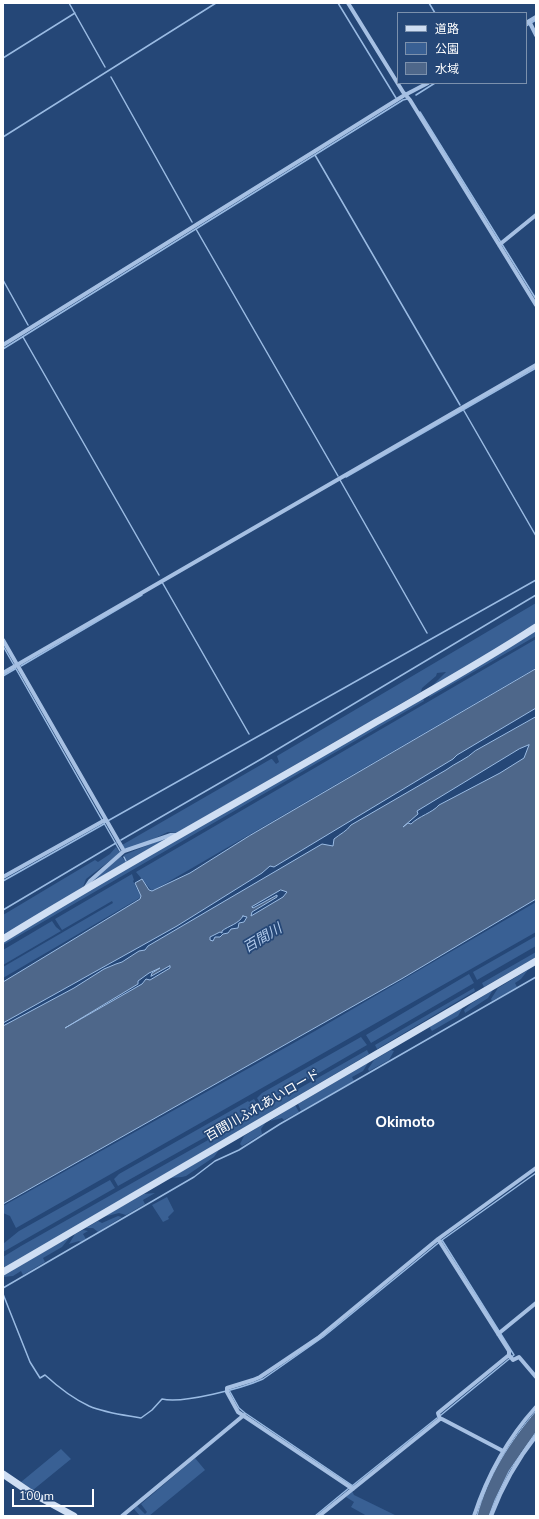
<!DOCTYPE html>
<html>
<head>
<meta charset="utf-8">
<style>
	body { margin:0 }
	#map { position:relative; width:539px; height:1519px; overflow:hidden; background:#254777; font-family:"Nunito Sans","Noto Sans JP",sans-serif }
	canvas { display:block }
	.frame { position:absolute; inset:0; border:4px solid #fff; pointer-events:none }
	.legend { position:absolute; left:397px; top:12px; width:130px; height:72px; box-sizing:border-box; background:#254777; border:1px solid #7c91ad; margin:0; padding:5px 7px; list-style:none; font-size:12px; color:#fff }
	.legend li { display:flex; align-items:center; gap:8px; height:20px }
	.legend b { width:20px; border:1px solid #7c91ad }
	.scale { position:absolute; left:12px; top:1489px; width:82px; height:18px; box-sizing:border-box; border:2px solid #fff; border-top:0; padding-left:5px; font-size:12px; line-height:14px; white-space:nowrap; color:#fff; -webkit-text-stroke:3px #254777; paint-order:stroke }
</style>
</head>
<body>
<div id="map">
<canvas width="539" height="1519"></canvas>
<div class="frame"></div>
<ul class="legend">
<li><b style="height:5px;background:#cfdef3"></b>道路</li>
<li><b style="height:11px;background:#396094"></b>公園</li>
<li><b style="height:11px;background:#4e678a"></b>水域</li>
</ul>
<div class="scale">100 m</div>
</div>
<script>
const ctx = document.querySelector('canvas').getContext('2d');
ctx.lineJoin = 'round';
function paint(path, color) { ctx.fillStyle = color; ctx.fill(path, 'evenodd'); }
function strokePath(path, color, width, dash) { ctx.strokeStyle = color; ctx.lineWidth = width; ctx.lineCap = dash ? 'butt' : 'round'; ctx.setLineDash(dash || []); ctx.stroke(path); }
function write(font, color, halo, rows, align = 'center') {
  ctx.font = font + ' "Nunito Sans","Noto Sans JP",sans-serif'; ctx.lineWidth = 3.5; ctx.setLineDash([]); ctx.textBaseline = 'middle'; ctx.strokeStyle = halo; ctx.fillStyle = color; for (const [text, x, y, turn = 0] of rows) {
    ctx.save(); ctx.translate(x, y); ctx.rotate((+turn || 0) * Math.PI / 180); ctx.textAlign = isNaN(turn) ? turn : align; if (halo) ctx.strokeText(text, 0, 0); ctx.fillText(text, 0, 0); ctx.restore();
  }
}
const green = new Path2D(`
	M536 603V623L492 652 428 690 446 672 437 673 436 676 422 688 421 692 177 833 168 832 147 842 128 849 124 848 122 845 271 759H272L276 764 279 762 277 756Z
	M536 629V636L430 697 429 696Z
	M536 639V668L156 889 151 890 136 872Z
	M423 698 424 701 3 945V942L87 891Z
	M163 839V841L127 861 124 855Z
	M116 847 120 853 86 879 83 887 3 936V915L95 860 98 862 110 854Z
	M121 856 126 862 97 879 96 878Z
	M132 874 134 880 133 881 140 895V897L138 899 3 978V967L113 903 112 901 62 930 55 919Z
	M536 902V932L16 1228 10 1216 3 1213V1206L315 1031Z
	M52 921 56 927 61 931 3 965V950Z
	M536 936V946L477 980 473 972Z
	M536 952V957L484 987 482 983Z
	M528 970 521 979 515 983 517 987 492 1001 491 999 498 988Z
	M469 974 474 983 371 1043 366 1035Z
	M474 988 475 991 377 1049 375 1045Z
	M493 990 488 998 465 1013 464 1010 472 1003Z
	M463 1007 458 1016 432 1031 430 1028 431 1026Z
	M361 1037 367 1045 262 1106 257 1098 262 1093Z
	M367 1050 369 1054 3 1269V1257L21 1246Z
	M391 1050 394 1051 389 1060 369 1071 368 1069 374 1060Z
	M368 1063 363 1071 352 1077 354 1081 301 1111 298 1104Z
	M254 1099 259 1107 118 1186 114 1179 119 1174 248 1101 249 1102Z
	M295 1105 299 1112 284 1120 282 1118 270 1121Z
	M266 1122 261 1129 262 1134 242 1146 240 1144 244 1136Z
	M219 1150 214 1157 186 1176 182 1177 170 1178Z
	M110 1180 115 1188 3 1252V1244L19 1231Z
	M155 1193 143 1200 145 1204 126 1215 119 1213 103 1217 144 1194Z
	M167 1197 174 1211 168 1217 169 1219 163 1222 152 1205Z
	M118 1216 122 1217 98 1232 93 1228H86L98 1221 102 1223Z
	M83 1230 88 1231 83 1234 86 1239 81 1242 79 1241 69 1244 75 1234Z
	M70 1237 62 1247 43 1258 45 1262 23 1275 21 1271 13 1276 3 1277V1275Z
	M61 1449 71 1459 33 1490 21 1482Z
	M195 1458 205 1470 149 1516H140L134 1509 137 1506 145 1514 147 1512 141 1504Z
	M352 1491 354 1495 397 1516H367L351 1507 354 1502 346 1497Z`);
const water = new Path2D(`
	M536 669V708L457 755 453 759 274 867 270 866 262 873 177 926 3 1023V982L140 899 141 896 135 883 142 879 149 890 152 891 190 873 249 836Z
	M536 717V899L403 978 3 1204V1026L74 988 104 969 116 964 122 962 139 951 145 950 148 946 322 844 333 846 334 839C340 834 347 831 351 825L446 770C455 763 467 759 475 751ZM529 745 524 758 500 773 439 805C432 813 419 816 411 824L408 823 403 827 418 814 417 811 519 749ZM281 890 287 892 283 897 251 916 252 912 277 897V895L253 908 252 907ZM243 916 247 917 244 922 239 923 238 928 231 929 228 933 223 934 220 937H215L213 941 210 940V937L220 932 222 933V931C228 926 239 924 243 916ZM170 966V968L150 980 146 979 142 984 65 1028 138 984V981L149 973 160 968 152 973 151 976Z
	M536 1411V1432L509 1471 495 1500 489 1516H477C487 1477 510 1441 536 1411Z`);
const stream = new Path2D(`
	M69 3 105 67
	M338 3 396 98
	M429 3 435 13
	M526 26 536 20
	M3 58 75 13
	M111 77 192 222
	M416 95 435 83
	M420 112 536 299
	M3 137 216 3
	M315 155 460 405
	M196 229 338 476
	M3 280 28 325
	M23 337 159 575
	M3 349 403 100 407 99
	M463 409 536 536
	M346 477 536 368
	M340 480 427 633
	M162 582 249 734
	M3 646 102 820
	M21 666 142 595
	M3 676 15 669
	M104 823 536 580
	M104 823 120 851
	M121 840 263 758 536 595
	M124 857 126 861
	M3 881 104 824
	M3 910 116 843
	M3 1288 194 1177 215 1161 239 1150 280 1124 536 977
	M3 1294 30 1362 40 1378 45 1375C58 1387 72 1398 89 1406 105 1413 124 1415 141 1418L152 1410 162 1399C183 1404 243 1388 263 1379L323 1337 442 1240 536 1173
	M229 1390 239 1408 245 1413 353 1486
	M441 1415 514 1355 442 1240
	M352 1486 437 1418
	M315 1516 349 1488`);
const street = new Path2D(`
	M348 3 403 92 410 100 536 305
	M529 21 536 35
	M526 23 536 17
	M499 245 536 215
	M3 345 315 151 403 96 428 83
	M3 640 124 851
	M3 673 536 365
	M3 877 105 820
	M86 887 90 881 124 851 171 835H175
	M438 1239 509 1351V1355L513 1360 519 1357 536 1377
	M498 1334 536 1303
	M440 1419H442L503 1451
	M353 1489 238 1412 227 1392V1388L253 1380 260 1377 318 1338 438 1239 536 1168
	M122 1516 244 1415
	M319 1516 440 1419 438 1413 509 1355
	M474 1516C487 1476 508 1438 536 1407
	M491 1516C502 1487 517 1460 536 1436`);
const secondary = new Path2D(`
	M3 939C126 863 252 795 376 722 430 691 484 661 536 627
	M3 1272 536 961
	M3 1474 28 1491 74 1516`);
const streetNames = [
	["百間川ふれあいロード",263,1106,-30]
];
const waterNames = [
	["百間川",263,939,-31]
];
const quarterNames = [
	["Okimoto",405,1123]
];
paint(green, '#396094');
paint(water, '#4e678a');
strokePath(water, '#9abbe3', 1);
strokePath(stream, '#9abbe3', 1.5);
strokePath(street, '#a6c0e3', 4);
strokePath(secondary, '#cfdef3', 7);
write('13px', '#fff', '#254777', streetNames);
write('italic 14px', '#b1caeb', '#254777', waterNames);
write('bold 15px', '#fff', '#254777', quarterNames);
</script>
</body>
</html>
